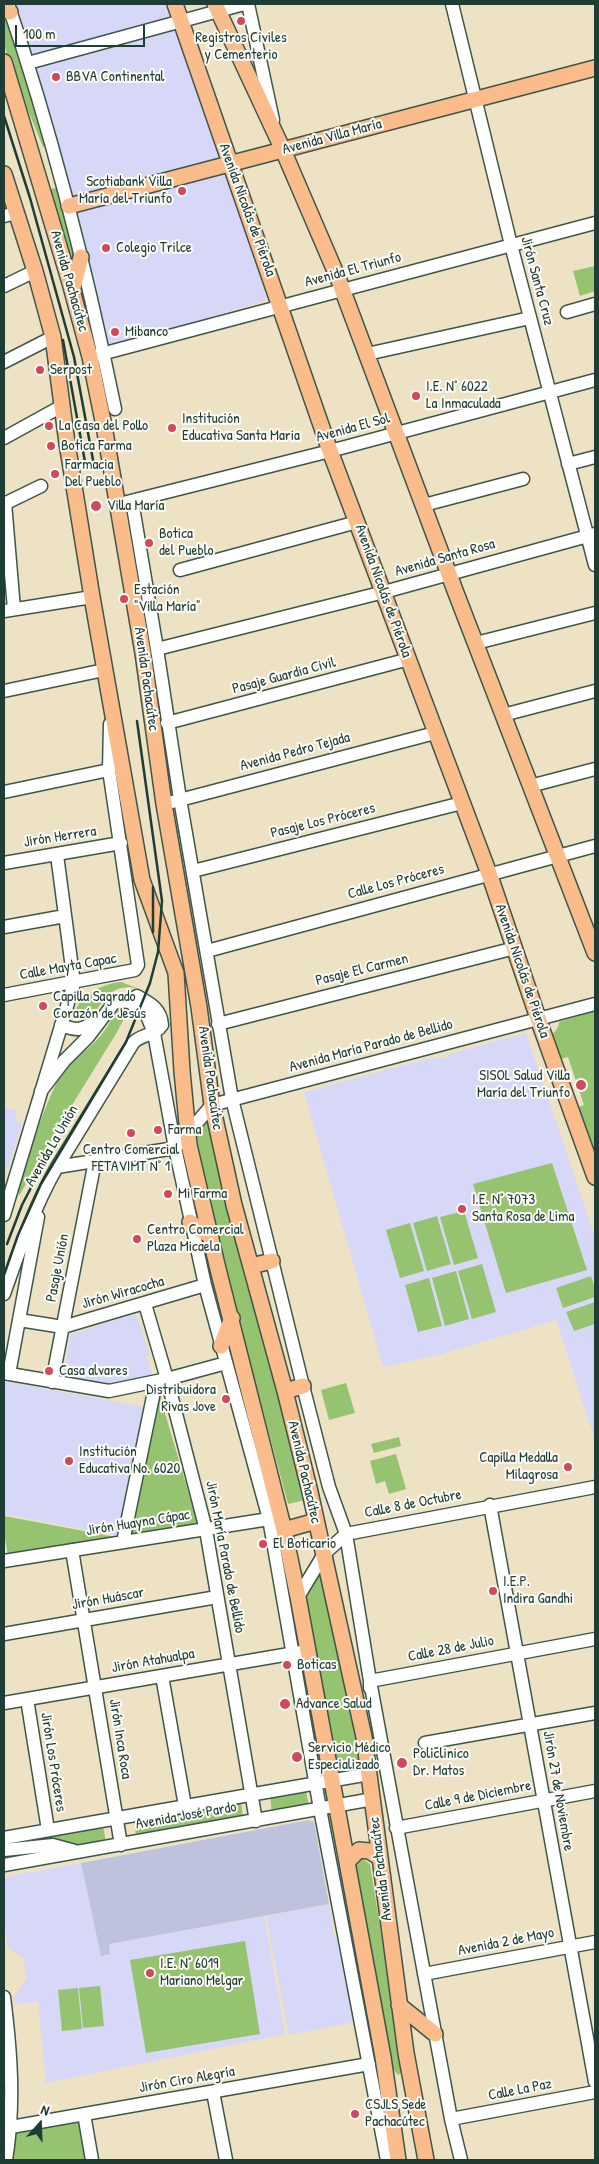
<!DOCTYPE html>
<html>
<head>
<meta charset="utf-8">
<style>
	body { margin:0 }
	#map { position:relative; width:599px; height:2164px; overflow:hidden; background:#ede2c4; font-family:"Patrick Hand",sans-serif }
	canvas { display:block }
	.frame { position:absolute; inset:0; border:5px solid #1f3d34; pointer-events:none }
	.north { position:absolute; left:15px; top:2099px; width:50px; height:50px; -webkit-text-stroke:4px #fdfcf7; paint-order:stroke; rotate:20deg; font-size:14px; font-weight:700; line-height:20px; text-align:center; color:#1f3d34 }
	.north::after { content:''; display:block; margin:auto; width:18px; height:22px; background:#1f3d34; clip-path:polygon(50% 0,100% 100%,50% 72%,0 100%) }
	.scale { position:absolute; left:15px; top:25px; width:130px; height:22px; box-sizing:border-box; border:2px solid #1f3d34; border-top:0; padding-left:6px; font-size:15px; line-height:18px; white-space:nowrap; color:#1f3d34; -webkit-text-stroke:4px #fdfcf7; paint-order:stroke }
</style>
</head>
<body>
<div id="map">
<canvas width="599" height="2164"></canvas>
<div class="frame"></div>
<div class="north">N</div>
<div class="scale">100 m</div>
</div>
<script>
const ctx = document.querySelector('canvas').getContext('2d');
ctx.lineJoin = 'round';
function paint(path, color) { ctx.fillStyle = color; ctx.fill(path, 'evenodd'); }
function strokePath(path, color, width, dash) { ctx.strokeStyle = color; ctx.lineWidth = width; ctx.lineCap = dash ? 'butt' : 'round'; ctx.setLineDash(dash || []); ctx.stroke(path); }
function write(font, color, halo, rows, align = 'center') {
  ctx.font = font + ' "Patrick Hand",sans-serif'; ctx.lineWidth = 4; ctx.setLineDash([]); ctx.textBaseline = 'middle'; ctx.strokeStyle = halo; ctx.fillStyle = color; for (const [text, x, y, turn = 0] of rows) {
    ctx.save(); ctx.translate(x, y); ctx.rotate((+turn || 0) * Math.PI / 180); ctx.textAlign = isNaN(turn) ? turn : align; if (halo) ctx.strokeText(text, 0, 0); ctx.fillText(text, 0, 0); ctx.restore();
  }
}
const built = new Path2D(`
	M4 4H168L268 300 109 347 4 9Z
	M526 1033 595 1237V1440L556 1320 438 1355 383 1367 304 1092 434 1057 438 1059 448 1057 449 1054Z
	M4 1107 17 1111 15 1120 22 1123 8 1169 4 1168Z
	M136 1314 150 1355 146 1356 153 1375 109 1384 63 1376 71 1334Z
	M4 1381 144 1407 119 1536 4 1514Z
	M81 1863 101 1956 109 1944 264 1916 285 2034 46 2083 38 2002 13 2004V1998L27 1979 23 1958 8 1947 4 1917V1877Z
	M329 1904 334 1935 336 1936 355 2022 289 2035 266 1916Z`);
const industrial = new Path2D(`
	M309 1820 314 1822 329 1904 109 1944 110 1954 101 1956 81 1863Z`);
const green = new Path2D(`
	M4 10 47 147H43L27 108 22 105 4 44Z
	M59 188 99 349 92 351 49 189Z
	M595 266V291L580 296 573 271Z
	M121 982 137 988C104 983 105 1008 84 1021L76 1019C71 998 104 983 121 982Z
	M132 1004 117 1032 58 1128 19 1196C17 1181 51 1088 62 1073 70 1061 85 1052 96 1041 106 1031 111 1018 120 1007Z
	M595 1011V1160L575 1108 584 1105 568 1057 558 1060 549 1035C555 1033 559 1028 559 1022Z
	M208 1118 305 1500 288 1504 197 1167 193 1142Z
	M552 1163 587 1270 506 1293 473 1184Z
	M464 1211 478 1258 454 1265 440 1217Z
	M437 1216 451 1264 427 1271 413 1223Z
	M410 1223 424 1271 400 1278 386 1230Z
	M482 1264 496 1312 472 1319 458 1271Z
	M456 1271 469 1319 445 1326 432 1278Z
	M591 1276 595 1288V1297L563 1308 556 1288Z
	M429 1278 442 1326 418 1332 405 1285Z
	M595 1302V1324L574 1331 566 1312Z
	M346 1383 355 1413 329 1420 321 1390Z
	M157 1386 198 1525 128 1537Z
	M399 1437 401 1446 374 1453 371 1444Z
	M396 1454 406 1489 389 1494 385 1481 376 1484 370 1461Z
	M4 1516 121 1538 8 1556 4 1533Z
	M321 1572 361 1758 353 1773 342 1775 334 1764 306 1599C308 1589 312 1577 321 1572Z
	M306 1791 309 1807 272 1813 270 1797Z
	M241 1801 243 1818 136 1836 134 1819Z
	M103 1825 106 1843 4 1863V1842Z
	M361 1858 370 1864 403 2071 398 2075 393 2069 355 1867Z
	M245 1941 260 2034 146 2053 130 1960Z
	M100 1986 104 2026 83 2028 79 1988Z
	M78 1988 82 2029 62 2031 58 1990Z
	M82 2118 90 2160H9L14 2128Z`);
const minor = new Path2D(`
	M8 4C53 136 87 272 115 409
	M248 4 273 120
	M452 4 511 245 595 565
	M28 63 244 4
	M4 216 16 213
	M4 286 35 271
	M567 312 595 304
	M367 354 530 318
	M90 357 595 223
	M4 362 53 337
	M4 438 62 406
	M568 464 595 457
	M132 501 157 649 180 799 232 1099 303 1386 329 1487 346 1534 370 1681 451 2119 461 2160
	M5 503 14 609
	M123 503 330 451 595 380
	M4 504 41 486
	M424 505 523 479
	M180 570 357 522
	M4 611 92 597
	M476 643 595 613
	M157 649 384 592 595 534
	M4 691 104 670
	M503 715 595 691
	M167 723 409 659
	M530 786 595 769
	M4 792 109 770
	M172 802 435 733
	M4 863 121 843
	M193 871 462 803
	M4 927 65 916
	M207 951 595 846
	M4 995 135 970 138 965 109 770 110 724
	M218 1024 515 948
	M61 1025C76 1031 84 1031 95 1019
	M41 1091 64 1061 88 1037 113 1004 119 1001 129 1002 145 1011 154 1033 175 1148 205 1285 269 1519 320 1809 387 2160
	M57 1167 175 1148 212 1105 595 1004
	M4 1215 74 983 57 855
	M4 1294C19 1251 34 1207 57 1167L133 1043C141 1034 155 1036 162 1025 161 1009 150 1003 137 996
	M145 1304 167 1379 206 1530 256 1821
	M19 1320 63 1327 205 1285
	M4 1373 109 1391 167 1379 226 1363
	M9 1374 38 1217
	M52 1382 95 1161
	M490 1505 595 2082
	M123 1542 156 1382
	M72 1550 121 1845
	M4 1561 269 1519
	M298 1597 324 1554 346 1534 595 1487
	M4 1634 217 1597
	M162 1676 185 1806
	M370 1688V1681L595 1639
	M27 1699 48 1830
	M4 1703 301 1652
	M425 1743 595 1713
	M396 1828 595 1791
	M4 1838 369 1774
	M4 1850 53 1845 75 1851
	M4 1865 373 1799
	M424 1974 595 1942
	M4 1997C11 2052 15 2105 6 2160
	M213 2092 226 2160
	M84 2114 92 2160
	M451 2119 595 2092
	M11 2127 369 2064`);
const major = new Path2D(`
	M175 4 330 451 491 879 541 1027 595 1177
	M215 4 283 150 338 278 456 593 595 953
	M4 8 10 12
	M4 62 70 283 90 357 104 426 143 653 164 804 199 1007 212 1105 234 1205 285 1391 310 1492 364 1737 406 2053 426 2160
	M4 174 35 271 53 337 67 443 92 597 142 880 176 973 182 1071 189 1145 217 1265 284 1530 298 1597 383 2057 398 2160
	M69 206 595 68
	M73 288 81 257
	M190 1222 211 1237
	M251 1266 272 1261
	M221 1346 232 1318
	M285 1391 303 1386
	M284 1530 316 1521
	M347 1862 359 1850 369 1851 379 1857
	M399 2005 435 2034`);
const rail = new Path2D(`
	M4 116 30 198 74 357 93 460
	M63 340 85 462
	M153 887V932
	M7 1244 22 1205 37 1176
	M4 1275 18 1235 41 1184 126 1042 150 983 158 952 162 901 137 721`);
const markers = [
	[241,21,5,"#d1495b"],
	[56,77,5,"#d1495b"],
	[182,191,5,"#d1495b"],
	[106,248,5,"#d1495b"],
	[115,332,5,"#d1495b"],
	[40,370,5,"#d1495b"],
	[416,396,5,"#d1495b"],
	[49,426,5,"#d1495b"],
	[172,428,5,"#d1495b"],
	[51,446,5,"#d1495b"],
	[55,474,5,"#d1495b"],
	[96,506,6,"#d1495b"],
	[149,543,5,"#d1495b"],
	[124,599,5,"#d1495b"],
	[43,1006,5,"#d1495b"],
	[581,1085,6,"#d1495b"],
	[158,1130,5,"#d1495b"],
	[131,1133,5,"#d1495b"],
	[168,1194,5,"#d1495b"],
	[462,1209,5,"#d1495b"],
	[137,1239,5,"#d1495b"],
	[49,1371,5,"#d1495b"],
	[226,1399,5,"#d1495b"],
	[69,1461,5,"#d1495b"],
	[568,1467,5,"#d1495b"],
	[263,1544,5,"#d1495b"],
	[493,1591,5,"#d1495b"],
	[287,1665,5,"#d1495b"],
	[285,1704,6,"#d1495b"],
	[297,1757,6,"#d1495b"],
	[402,1763,6,"#d1495b"],
	[150,1973,5,"#d1495b"],
	[355,2114,5,"#d1495b"]
];
const poiNames = [
	["Registros Civiles",241,38,"center"],
	["y Cementerio",241,55,"center"],
	["BBVA Continental",66,77],
	["Scotiabank Villa",172,182,"right"],
	["María del Triunfo",172,199,"right"],
	["Colegio Trilce",116,248],
	["Mibanco",125,332],
	["Serpost",50,370],
	["I.E. N° 6022",426,387],
	["La Inmaculada",426,404],
	["Institución",182,419],
	["Educativa Santa Maria",182,436],
	["La Casa del Pollo",59,426],
	["Botica Farma",61,446],
	["Farmacia",65,465],
	["Del Pueblo",65,482],
	["Villa María",107,506],
	["Botica",159,534],
	["del Pueblo",159,551],
	["Estación",134,590],
	["\"Villa María\"",134,607],
	["Capilla Sagrado",53,997],
	["Corazón de Jesús",53,1014],
	["SISOL Salud Villa",570,1076,"right"],
	["María del Triunfo",570,1093,"right"],
	["Farma",168,1130],
	["Centro Comercial",131,1150,"center"],
	["FETAVIMT N° 1",131,1167,"center"],
	["Mi Farma",178,1194],
	["I.E. N° 7073",472,1200],
	["Santa Rosa de Lima",472,1217],
	["Centro Comercial",147,1230],
	["Plaza Micaela",147,1247],
	["Casa alvares",59,1371],
	["Distribuidora",216,1390,"right"],
	["Rivas Jove",216,1407,"right"],
	["Institución",79,1452],
	["Educativa No. 6020",79,1469],
	["Capilla Medalla",558,1458,"right"],
	["Milagrosa",558,1475,"right"],
	["El Boticario",273,1544],
	["I.E.P.",503,1582],
	["Indira Gandhi",503,1599],
	["Boticas",297,1665],
	["Advance Salud",296,1704],
	["Servicio Médico",308,1748],
	["Especializado",308,1765],
	["Policlinico",413,1754],
	["Dr. Matos",413,1771],
	["I.E. N° 6019",160,1964],
	["Mariano Melgar",160,1981],
	["CSJLS Sede",365,2105],
	["Pachacútec",365,2122]
];
const streetNames = [
	["Avenida Villa María",332,137,-15],
	["Avenida Nicolás de Piérola",247,210,70],
	["Avenida El Triunfo",353,270,-15],
	["Avenida Pachacútec",69,281,74],
	["Jirón Santa Cruz",537,281,75],
	["Avenida El Sol",353,428,-15],
	["Avenida Santa Rosa",445,558,-16],
	["Avenida Nicolás de Piérola",383,591,70],
	["Pasaje Guardia Civil",284,676,-15],
	["Avenida Pachacútec",146,679,82],
	["Avenida Pedro Tejada",295,752,-15],
	["Pasaje Los Próceres",323,821,-14],
	["Jirón Herrera",60,837,-9],
	["Calle Los Próceres",396,882,-15],
	["Calle Mayta Capac",68,967,-10],
	["Pasaje El Carmen",362,970,-14],
	["Avenida Nicolás de Piérola",522,971,71],
	["Avenida María Parado de Bellido",371,1046,-15],
	["Avenida Pachacútec",210,1078,82],
	["Avenida La Unión",52,1146,-60],
	["Pasaje Unión",58,1268,-79],
	["Jirón Wiracocha",123,1293,-16],
	["Avenida Pachacútec",304,1472,77],
	["Calle 8 de Octubre",413,1504,-11],
	["Jirón Huayna Cápac",138,1523,-9],
	["Jirón María Parado de Bellido",225,1557,79],
	["Jirón Huáscar",108,1599,-10],
	["Calle 28 de Julio",451,1649,-11],
	["Jirón Atahualpa",153,1661,-10],
	["Jirón Inca Roca",120,1739,81],
	["Jirón Los Próceres",53,1762,81],
	["Jirón 27 de Noviembre",558,1791,80],
	["Calle 9 de Diciembre",478,1796,-11],
	["Avenida José Pardo",186,1816,-10],
	["Avenida Pachacútec",381,1869,-97],
	["Avenida 2 de Mayo",506,1942,-11],
	["Jirón Ciro Alegría",187,2080,-10],
	["Calle La Paz",520,2090,-11]
];
paint(built, '#d7d7f8');
paint(industrial, '#bfc2dd');
paint(green, '#96c370');
strokePath(minor, '#3e564a', 15);
strokePath(major, '#3e564a', 18);
strokePath(minor, '#fff', 12);
strokePath(major, '#fabc8b', 15);
strokePath(rail, '#1f3d34', 2.5);
for (const [x, y, r, color] of markers) { const dot = new Path2D(); dot.arc(x, y, r, 0, 2 * Math.PI); ctx.fillStyle = color; ctx.fill(dot); strokePath(dot, '#fdfcf7', 2); }
write('15px', '#1f3d34', '#fdfcf7', poiNames, 'left');
write('15px', '#1f3d34', '#fdfcf7', streetNames);
</script>
</body>
</html>
